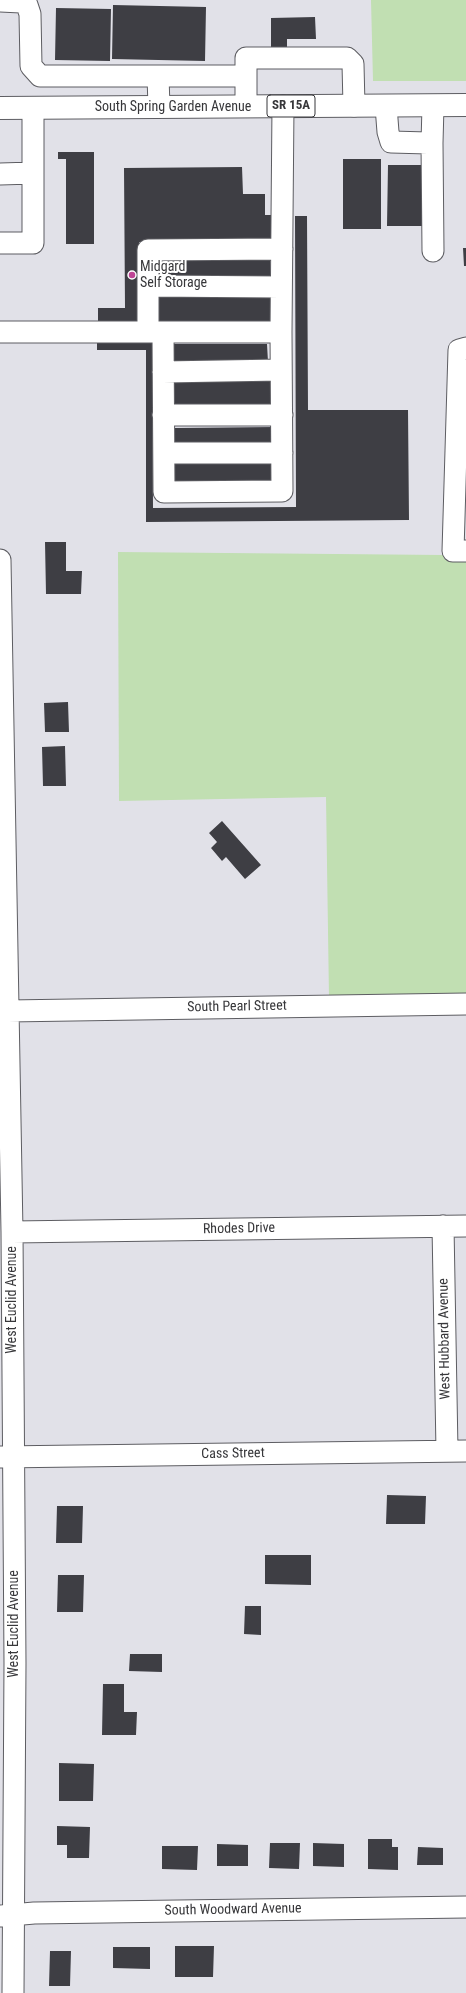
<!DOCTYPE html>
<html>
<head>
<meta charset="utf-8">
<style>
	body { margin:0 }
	canvas { display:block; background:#e1e1e8 }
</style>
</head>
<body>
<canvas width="466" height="1993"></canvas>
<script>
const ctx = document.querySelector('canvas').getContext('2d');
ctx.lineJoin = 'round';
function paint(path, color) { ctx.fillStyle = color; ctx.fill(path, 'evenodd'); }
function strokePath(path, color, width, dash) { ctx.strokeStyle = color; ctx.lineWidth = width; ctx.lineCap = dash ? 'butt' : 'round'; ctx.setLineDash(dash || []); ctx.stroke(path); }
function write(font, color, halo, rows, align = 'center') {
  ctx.font = font + ' "Roboto Condensed",sans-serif'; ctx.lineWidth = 4; ctx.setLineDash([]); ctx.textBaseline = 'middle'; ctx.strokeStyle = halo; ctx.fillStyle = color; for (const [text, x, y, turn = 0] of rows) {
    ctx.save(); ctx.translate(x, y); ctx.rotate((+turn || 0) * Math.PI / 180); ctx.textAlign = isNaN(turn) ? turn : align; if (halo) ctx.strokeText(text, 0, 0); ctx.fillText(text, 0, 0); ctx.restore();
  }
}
const green = new Path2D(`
	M371 0H466V81H373Z
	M118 552 444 555V559H466V996L329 998 326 797 119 801Z`);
const building = new Path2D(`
	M113 5 206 7 205 61 112 59Z
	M56 8 111 9 110 61 55 60Z
	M315 17 316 39H287V48H271V18Z
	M58 152H94V244H66V159H58Z
	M343 159H381V229H343Z
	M388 165H424V226H387Z
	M242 167 243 194H265V215H271V241L139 242V323H98V308H125L124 168Z
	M295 216H307L308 410H408L409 520 146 522V350H97V343H152L153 508 296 507Z
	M463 248H466V266H464Z
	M158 260H270V278H158Z
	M159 297H270V322L159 323Z
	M174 344H267L268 362 174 363Z
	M274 381V407L175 408 174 382Z
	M275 427V445L175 446V428Z
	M274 463 275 486H175V464Z
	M45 542H66V571H82L81 594H46Z
	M68 702 69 732H45L44 703Z
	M65 746 66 786H43L42 747Z
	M222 821 261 865 245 879 226 857 222 861 211 848 217 842 209 833Z
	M387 1495 426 1496 425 1524H386Z
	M57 1506H83L82 1543H56Z
	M265 1555H311V1585L265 1584Z
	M58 1575H84L83 1612H57Z
	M245 1606H261V1635L244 1634Z
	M130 1654H162V1672L129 1671Z
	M103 1684H124V1712H137L136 1735H102Z
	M59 1763 94 1764 93 1801H59Z
	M57 1826 90 1827 89 1858H67V1845H57Z
	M368 1839H392V1847H398V1870L368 1869Z
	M270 1843H300L299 1869 269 1868Z
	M313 1843 344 1844V1867L313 1866Z
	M217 1844 248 1845V1866H217Z
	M162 1846H198L197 1870 162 1869Z
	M418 1847 443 1848V1865H417Z
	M175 1946H214L213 1977H175Z
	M113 1947H150V1969L113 1968Z
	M50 1951H71L70 1986H49Z`);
const minor = new Path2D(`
	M0 1 21 2 27 5 30 14 31 66 40 76H246
	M158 76 159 107
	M246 106V58H347L353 64 354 106
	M386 106 388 132 391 142 428 143H432L433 106
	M432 143 433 251
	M0 174 33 173
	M0 243H33V108
	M148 286 281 287
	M0 332H281L283 106
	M148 332V250L282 249
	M163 332 164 492 282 491 281 332
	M466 348 459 350 453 551H466
	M163 372 281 370
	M163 415H282
	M164 453H282
	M0 560 12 1232 15 1663 13 1993
	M8 1011 466 1004
	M443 1226 447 1451
	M12 1232 466 1226
	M0 1457 466 1451
	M0 1916 34 1913 466 1907`);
const highway = new Path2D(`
	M0 108 466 105`);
const markers = [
	[132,275,4,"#bf4495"]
];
const shields = [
	[291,106,48]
];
const shieldNames = [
	["SR 15A",291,106]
];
const streetNames = [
	["South Spring Garden Avenue",173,107],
	["South Pearl Street",237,1007,-1],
	["Rhodes Drive",239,1229,-1],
	["West Euclid Avenue",12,1300,-90],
	["West Hubbard Avenue",445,1339,-91],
	["Cass Street",233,1454,-1],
	["West Euclid Avenue",14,1624,-90],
	["South Woodward Avenue",233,1910,-1]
];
const poiNames = [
	["Midgard",140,267],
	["Self Storage",140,283]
];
paint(green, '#c1dfb2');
paint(building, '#3e3e44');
strokePath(minor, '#5d5d62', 23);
strokePath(highway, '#5d5d62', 24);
strokePath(minor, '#fff', 21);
strokePath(highway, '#fff', 22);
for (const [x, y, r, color] of markers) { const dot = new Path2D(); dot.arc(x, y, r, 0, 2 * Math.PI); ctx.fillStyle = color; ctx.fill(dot); strokePath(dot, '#fff', 1.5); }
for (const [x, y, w] of shields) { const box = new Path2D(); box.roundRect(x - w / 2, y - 11, w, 22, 3); ctx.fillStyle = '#fff'; ctx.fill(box); strokePath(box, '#37373a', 1); }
write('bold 13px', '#37373a', null, shieldNames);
write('14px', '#37373a', '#fff', streetNames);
write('14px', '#37373a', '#fff', poiNames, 'left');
</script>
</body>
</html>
